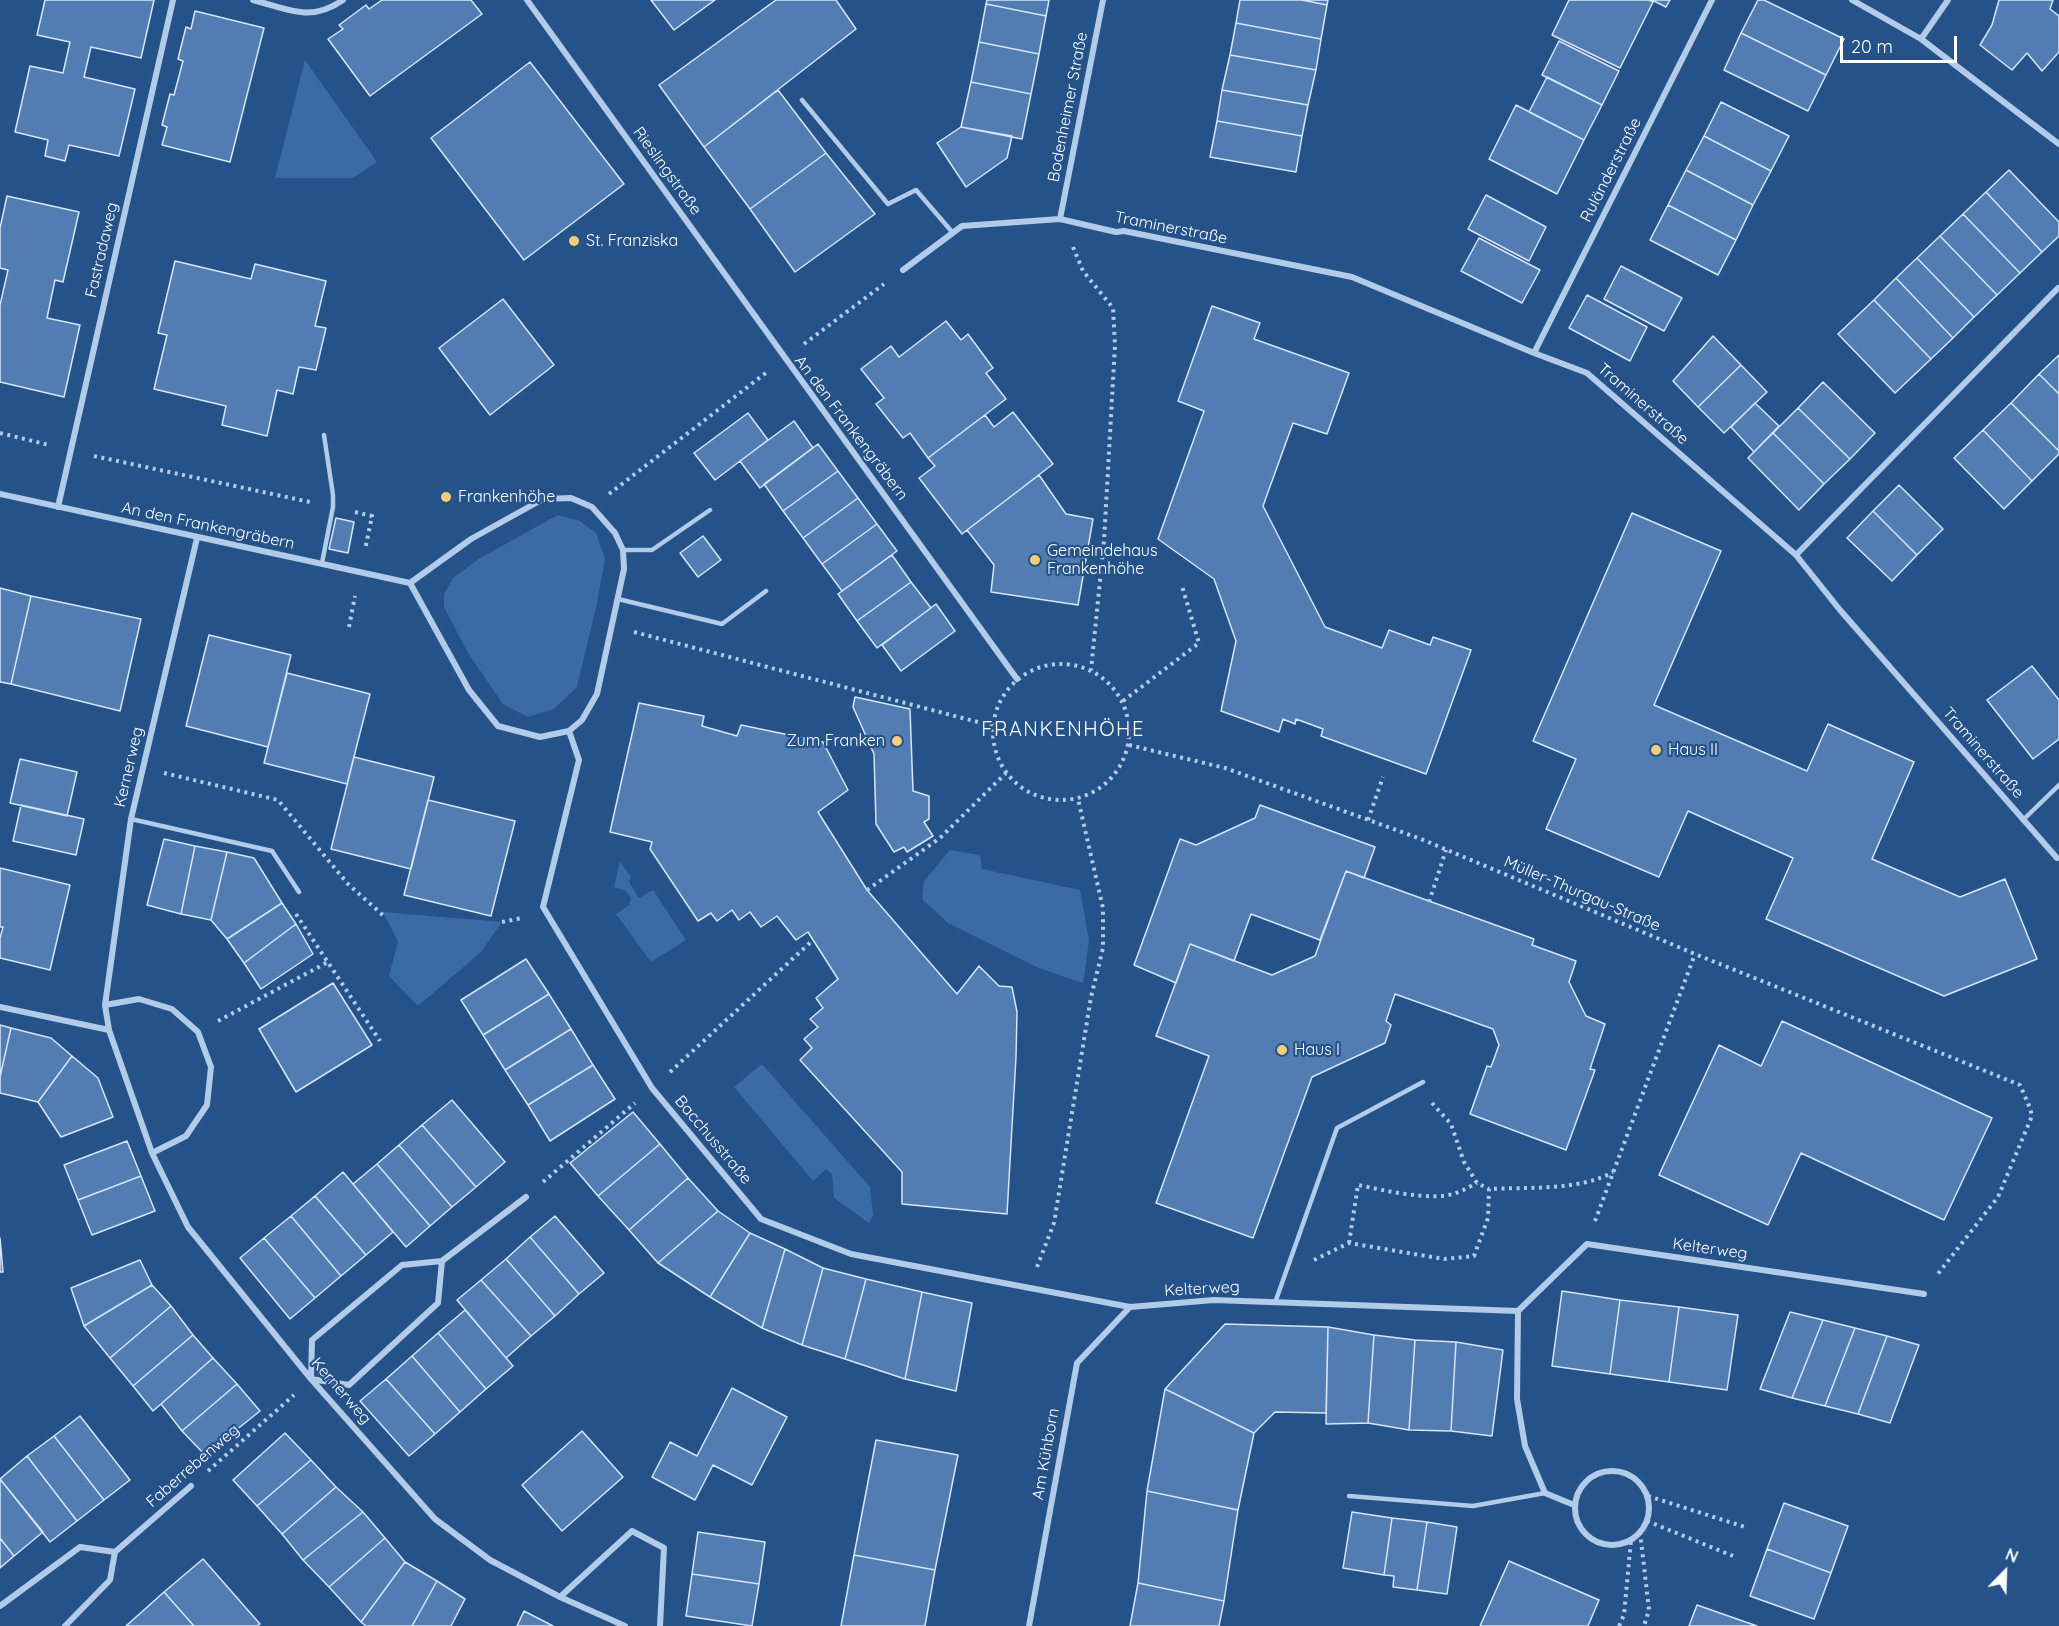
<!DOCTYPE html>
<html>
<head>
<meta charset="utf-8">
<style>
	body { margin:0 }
	#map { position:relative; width:2059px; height:1626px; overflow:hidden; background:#255288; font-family:Quicksand,sans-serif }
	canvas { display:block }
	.north { position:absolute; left:1975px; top:1542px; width:60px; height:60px; -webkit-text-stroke:4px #255288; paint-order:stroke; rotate:23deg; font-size:16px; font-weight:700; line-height:24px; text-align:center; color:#fff }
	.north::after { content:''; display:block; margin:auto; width:21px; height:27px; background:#fff; clip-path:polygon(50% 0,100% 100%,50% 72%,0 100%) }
	.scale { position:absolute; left:1840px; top:36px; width:117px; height:27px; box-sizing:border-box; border:3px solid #fff; border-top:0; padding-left:8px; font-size:18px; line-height:21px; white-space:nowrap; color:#fff; -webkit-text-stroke:4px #255288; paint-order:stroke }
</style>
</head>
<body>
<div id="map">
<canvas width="2059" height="1626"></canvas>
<div class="north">N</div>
<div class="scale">20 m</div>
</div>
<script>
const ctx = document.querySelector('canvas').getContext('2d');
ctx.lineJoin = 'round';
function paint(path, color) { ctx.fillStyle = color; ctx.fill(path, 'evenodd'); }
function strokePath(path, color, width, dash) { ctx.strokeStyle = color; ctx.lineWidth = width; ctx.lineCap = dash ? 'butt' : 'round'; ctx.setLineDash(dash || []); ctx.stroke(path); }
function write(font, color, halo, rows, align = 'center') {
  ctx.font = font + ' Quicksand,sans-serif'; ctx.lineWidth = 4.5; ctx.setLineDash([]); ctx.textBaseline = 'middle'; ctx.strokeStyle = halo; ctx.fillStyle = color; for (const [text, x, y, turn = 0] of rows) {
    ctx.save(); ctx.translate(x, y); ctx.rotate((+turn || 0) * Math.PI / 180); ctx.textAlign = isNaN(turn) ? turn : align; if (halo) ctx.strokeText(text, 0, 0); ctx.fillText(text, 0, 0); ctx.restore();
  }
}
const green = new Path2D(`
	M305 60 377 162 353 178H275Z
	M558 515 580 521 596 533 605 559 597 603 577 687 554 709 528 717 503 704 468 653 444 607V594L453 578 480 558Z
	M950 850 980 855 982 869 1080 890 1089 941 1083 983 1039 968 948 923 922 899 924 881Z
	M620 861 631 877 629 882 639 898 653 890 686 940 651 962 616 914 629 905 631 898 626 891 614 887Z
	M383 912 502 922 481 952 418 1006 389 976 398 942Z
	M762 1064 870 1187 873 1215 869 1223 834 1198 832 1174 826 1169 813 1181 734 1087Z`);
const building = new Path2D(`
	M45 0H154L141 58 91 47 84 77 135 89 119 156 69 145 65 161 45 156 48 140 15 132 30 66 63 73 70 42 37 35Z
	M382 0H471L482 14 370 96 328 39 343 29 339 25 366 5 369 9Z
	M651 0H715L674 30Z
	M776 0H836L856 29 704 147 659 85Z
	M987 0H1049L1046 16 986 4Z
	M1240 0H1302L1327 5 1321 39 1236 23Z
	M1302 0H1328L1327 5Z
	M1569 0H1649L1653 2 1620 68 1552 35Z
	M1652 0H1670L1666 7Z
	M1758 0H1764L1844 39 1826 75 1741 33Z
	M1999 0H2053L2050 9 2059 16V52L2042 71 2027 53 2012 70 1980 45 1992 25Z
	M986 4 1046 16 1039 54 979 42Z
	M195 11 264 28 230 162 162 145 167 127 162 125 170 94 174 95 183 61 178 59 186 27 191 29Z
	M1236 23 1321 39 1316 70 1230 55Z
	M1741 33 1826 75 1808 111 1724 70Z
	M1559 41 1619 71 1602 105 1542 75Z
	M979 42 1039 54 1031 94 971 82Z
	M1230 55 1316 70 1308 105 1222 90Z
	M530 62 624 184 524 260 431 138Z
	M1547 77 1602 105 1584 140 1529 112Z
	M971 82 1031 94 1022 139 961 127Z
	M778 90 826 153 750 209 704 147Z
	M1222 90 1308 105 1302 136 1217 121Z
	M1721 102 1789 136 1771 171 1704 136Z
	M1516 105 1584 140 1557 194 1489 159Z
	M1217 121 1302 136 1296 172 1210 157Z
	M961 127 1012 136 1007 158 966 187 937 143Z
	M1704 136 1771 171 1753 205 1686 170Z
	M826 153 875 214 795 272 750 209Z
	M1686 170 1753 205 1736 240 1668 205Z
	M2009 170 2059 222V236L2042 252 1986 192Z
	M1986 192 2042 252 2020 273 1963 214Z
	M1486 195 1546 227 1529 261 1468 229Z
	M7 196 79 212 63 282 55 280 47 318 80 325 64 397 0 382V305L8 270 0 268V228Z
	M1668 205 1736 240 1718 275 1650 240Z
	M1963 214 2020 273 1997 295 1940 236Z
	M1940 236 1997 295 1974 317 1917 258Z
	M1479 238 1540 270 1522 303 1461 271Z
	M1917 258 1974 317 1953 338 1896 278Z
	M175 261 251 279 255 264 326 281 315 326 326 328 316 370 299 367 293 394 277 390 267 436 222 425 226 406 154 389 167 335 158 333Z
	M1621 266 1682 298 1664 331 1604 299Z
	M1896 278 1953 338 1931 359 1874 300Z
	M1587 295 1647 327 1630 361 1569 328Z
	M503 299 554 365 490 415 439 348Z
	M1874 300 1931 359 1895 393 1838 334Z
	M1212 306 1260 323 1254 339 1349 373 1327 434 1293 423 1263 506 1325 627 1382 648 1389 630 1430 645 1433 637 1471 650 1426 774 1321 736 1323 729 1296 719 1295 724 1283 719 1279 732 1221 711 1236 641 1214 579 1158 539 1204 411 1178 401Z
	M946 321 961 340 968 334 993 368 986 373 1006 399 928 458 910 433 903 438 876 404 884 398 861 369 891 346 899 357Z
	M1713 336 1741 365 1698 407 1673 381Z
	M2059 355V394L2039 374Z
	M1741 365 1767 392 1724 433 1698 407Z
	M2039 374 2059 394V451L2011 403Z
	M1823 382 1875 433 1850 459 1798 408Z
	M1755 403 1779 426 1754 452 1731 427Z
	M2011 403 2059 451V454L2032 481 1983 430Z
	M1798 408 1850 459 1824 484 1773 433Z
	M1013 412 1053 464 962 534 919 478 935 466 928 458 985 415 994 427Z
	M748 413 768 440 715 480 694 453Z
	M794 421 813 448 760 488 740 461Z
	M1983 430 2032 481 2004 509 1954 458Z
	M1773 433 1824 484 1799 510 1748 458Z
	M818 444 838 471 783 511 764 484Z
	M838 471 858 498 803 538 783 511Z
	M1039 475 1066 514 1093 519 1078 605 991 592 994 565 967 530Z
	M1899 485 1943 529 1917 555 1873 511Z
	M858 498 877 524 822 564 803 538Z
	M1873 511 1917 555 1892 581 1847 538Z
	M1632 513 1721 551 1654 705 1807 771 1828 724 1914 762 1872 859 1960 897 2005 879 2037 959 1944 996 1766 919 1793 858 1688 811 1659 877 1546 829 1576 759 1533 741Z
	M336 518 354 522 348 553 329 549Z
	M877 524 897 551 842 591 822 564Z
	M703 536 721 560 698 577 680 553Z
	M892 555 911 582 857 621 838 594Z
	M911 582 931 608 877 648 857 621Z
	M0 588 31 596 11 684 0 682Z
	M31 596 141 619 120 711 11 684Z
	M936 604 955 631 901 671 882 645Z
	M209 635 291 655 268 747 186 726Z
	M2032 666 2059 700V739L2033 759 1987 700Z
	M287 673 370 694 347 784 264 763Z
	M855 697 910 709 913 791 929 796V819L924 822 933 836 907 852 904 847 894 852 876 824 874 754 853 707Z
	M639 703 704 716 702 726 737 736 741 725 823 742 848 790 818 812 867 890 957 994 979 966 999 986 1012 987 1017 1012 1016 1057 1007 1214 902 1204V1172L800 1060 812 1048 804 1039 818 1027 810 1019 823 1008 816 998 838 979 808 932 796 940 777 916 761 927 750 912 739 920 732 910 717 921 711 913 698 921 650 849 652 842 610 832Z
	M354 757 434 777 411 869 331 849Z
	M20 759 77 772 67 816 10 803Z
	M428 800 515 821 491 916 404 895Z
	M21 805 84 819 76 855 13 841Z
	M1260 805 1375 847 1364 878 1346 871 1320 940 1251 914 1234 961 1190 944 1176 983 1134 965 1180 839 1196 845 1255 818Z
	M164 839 195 846 181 914 147 905Z
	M195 846 227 852 211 920 181 914Z
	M227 852 254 858 282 903 227 939 211 920Z
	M0 868 70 885 50 970 0 958V938L3 927H0Z
	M1346 871 1534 939 1532 945 1576 961 1569 982 1586 1016 1605 1024 1590 1069 1595 1070 1566 1150 1470 1114 1487 1066 1491 1067 1499 1045 1493 1029 1395 994 1386 1021 1391 1025 1385 1043 1312 1077 1253 1238 1156 1203 1209 1056 1156 1036 1190 944 1272 975 1315 956Z
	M282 903 296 924 244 963 227 939Z
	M296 924 313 954 261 989 244 963Z
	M526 959 549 994 483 1035 461 1000Z
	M333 983 372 1045 296 1092 259 1029Z
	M549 994 571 1029 505 1070 483 1035Z
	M1782 1021 1992 1118 1944 1220 1801 1153 1768 1225 1659 1175 1719 1045 1761 1066Z
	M0 1025 11 1028 0 1077Z
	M11 1028 51 1038 72 1056 38 1102 0 1093V1077Z
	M571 1029 593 1065 528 1105 505 1070Z
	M72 1056 98 1078 113 1117 61 1137 38 1102Z
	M593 1065 615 1099 550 1141 528 1105Z
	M452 1100 505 1162 476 1187 422 1125Z
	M633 1112 660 1144 598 1196 570 1163Z
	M422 1125 476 1187 452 1207 399 1145Z
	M127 1141 141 1176 78 1200 64 1165Z
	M660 1144 688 1178 629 1230 598 1196Z
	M399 1145 452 1207 430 1226 377 1164Z
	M377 1164 430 1226 406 1247 353 1184Z
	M343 1172 393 1232 366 1255 315 1196Z
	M141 1176 155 1211 92 1235 78 1200Z
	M688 1178 718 1211 658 1263 629 1230Z
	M315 1196 366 1255 341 1276 291 1216Z
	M718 1211 750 1233 710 1297 658 1263Z
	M291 1216 341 1276 315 1298 264 1238Z
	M555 1216 604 1273 579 1294 530 1237Z
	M750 1233 785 1249 762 1328 710 1297Z
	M530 1237 579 1294 555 1316 506 1259Z
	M0 1238 3 1272H0Z
	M264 1238 315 1298 290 1319 240 1258Z
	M785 1249 823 1268 802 1345 762 1328Z
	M506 1259 555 1316 531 1336 481 1280Z
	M140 1260 152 1285 84 1326 71 1288Z
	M823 1268 866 1279 845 1359 802 1345Z
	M866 1279 922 1292 905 1379 845 1359Z
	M481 1280 531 1336 506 1358 457 1300Z
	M152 1285 171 1306 110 1358 84 1326Z
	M1562 1291 1620 1300 1610 1374 1552 1366Z
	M922 1292 972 1303 956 1391 905 1379Z
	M1620 1300 1679 1307 1669 1382 1610 1374Z
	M171 1306 193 1335 133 1386 110 1358Z
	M1679 1307 1738 1315 1727 1390 1669 1382Z
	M465 1310 513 1366 486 1389 438 1333Z
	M1790 1312 1823 1320 1792 1398 1760 1389Z
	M1823 1320 1855 1328 1825 1406 1792 1398Z
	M1225 1324 1328 1327 1326 1413 1275 1412 1254 1433 1165 1389Z
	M1328 1327 1374 1335 1368 1423 1326 1424Z
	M1855 1328 1887 1336 1858 1414 1825 1406Z
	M438 1333 486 1389 460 1412 412 1356Z
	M193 1335 213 1358 153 1411 133 1386Z
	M1374 1335 1415 1340 1409 1430 1368 1423Z
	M1887 1336 1919 1345 1890 1423 1858 1414Z
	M1415 1340 1456 1342 1451 1431 1409 1430Z
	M1456 1342 1503 1350 1492 1436 1451 1431Z
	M412 1356 460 1412 435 1434 386 1379Z
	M213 1358 237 1384 182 1431 161 1404Z
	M386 1379 435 1434 409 1456 360 1401Z
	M237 1384 260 1411 205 1455 182 1431Z
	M732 1388 787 1417 752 1485 713 1465 695 1500 652 1477 670 1442 697 1456Z
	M1165 1389 1254 1433 1238 1510 1147 1491Z
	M80 1416 130 1480 104 1500 54 1436Z
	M582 1431 623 1477 562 1531 522 1485Z
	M285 1433 311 1460 257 1506 233 1480Z
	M54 1436 104 1500 77 1521 27 1456Z
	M876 1440 958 1455 935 1570 854 1555Z
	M27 1456 77 1521 50 1542 0 1479Z
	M311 1460 336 1487 282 1534 257 1506Z
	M0 1479 43 1532 14 1556 0 1538Z
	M336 1487 363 1512 303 1560 282 1534Z
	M1147 1491 1238 1510 1224 1601 1138 1583Z
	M1784 1503 1848 1526 1831 1573 1767 1549Z
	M363 1512 385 1538 329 1587 303 1560Z
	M1352 1512 1392 1518 1384 1575 1343 1568Z
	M1392 1518 1427 1522 1417 1590 1393 1587 1394 1576 1384 1575Z
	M1427 1522 1457 1527 1447 1594 1417 1590Z
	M698 1532 765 1542 759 1584 692 1574Z
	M0 1538 14 1556 0 1568Z
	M385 1538 405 1562 361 1622 329 1587Z
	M1767 1549 1831 1573 1814 1619 1750 1596Z
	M854 1555 935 1570 925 1626H841Z
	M203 1559 260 1624 257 1626H194L164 1592Z
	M1509 1561 1599 1600 1588 1626H1480Z
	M405 1562 437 1581 412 1626H366L361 1622Z
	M692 1574 759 1584 752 1626 686 1616Z
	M437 1581 465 1599 451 1626H412Z
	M1138 1583 1224 1601 1219 1626H1130Z
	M164 1592 194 1626H126Z
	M1697 1605 1757 1626H1689Z
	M524 1611 553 1626H517Z`);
const path = new Path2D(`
	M1073 247 1083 271 1113 308 1115 345 1104 541 1091 670
	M804 344 884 284
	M0 433 49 445
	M94 456 310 502
	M609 494 767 372
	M355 512 372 516 365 550
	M349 627 355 596
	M634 632 993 726
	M993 732a68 68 0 1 1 136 0a68 68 0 1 1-136 0Z
	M1123 701 1199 643 1182 586
	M1129 745 1225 768 1421 839 1695 954 2020 1085 2030 1108 2032 1116 1998 1197 1937 1275
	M164 773 278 800 348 884 385 917
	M1368 820 1383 777
	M867 890 940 838 1006 773
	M1429 902 1446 850
	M296 914 380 1041
	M502 922 522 918
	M218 1021 328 962
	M670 1072 813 940
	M1432 1103 1451 1124 1464 1162 1477 1183 1489 1189
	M543 1182 635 1103
	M1595 1221 1695 954
	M1349 1243 1358 1185C1383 1190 1432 1202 1456 1193 1463 1191 1470 1186 1477 1183
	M1314 1260 1349 1243 1444 1259 1474 1256 1488 1218 1489 1189C1527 1187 1580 1191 1613 1172
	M1037 1267 1054 1223 1091 997 1103 948V908L1078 799
	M208 1471 294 1395
	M1648 1496 1748 1528
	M1647 1521 1733 1556
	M1640 1532 1649 1610 1644 1626
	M1619 1626 1624 1615 1631 1540`);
const lane = new Path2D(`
	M802 100 888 204 916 190 953 233
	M623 550H652L710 510
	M322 563 333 507V495L324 435
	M618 599 722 624 766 591
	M131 819 272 851 299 892
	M2023 820 2059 785
	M1276 1300 1337 1128 1423 1082
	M1349 1496 1473 1506 1545 1493`);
const street = new Path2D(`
	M253 0C289 9 310 23 343 0
	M527 0 1017 679
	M1852 0 1921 39 2059 144
	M1921 39 1948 0
	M1060 219 1103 0
	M903 270 962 226 1060 219 1116 232 1124 231 1352 277 1534 353 1587 373 1796 555 1840 610 2057 858
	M1534 353 1712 0
	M0 494 410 583 471 539 543 499 571 498 592 507 615 533 623 550 624 569 597 694 582 720 569 731 540 737 498 726 469 690 410 583
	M58 507 173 0
	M197 538 131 819 105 1005 109 1030 152 1153 188 1227 311 1379 435 1519 490 1560 560 1597 625 1626
	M1796 555 2058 288
	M569 731 579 760 543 907 652 1088 761 1219 851 1254 1130 1307 1214 1300 1518 1311 1517 1399 1525 1446 1545 1493 1574 1505
	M105 1005 139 999 172 1009 198 1032 211 1067 207 1105 186 1136 152 1153
	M0 1007 109 1030
	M442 1261 438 1303 349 1385 311 1379 312 1340 402 1265 442 1261 526 1197
	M1518 1311 1587 1244 1924 1294
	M1575 1508a37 37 0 1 1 74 0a37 37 0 1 1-74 0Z
	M560 1597 632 1531 664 1548 660 1626
	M0 1606 80 1547 115 1552
	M65 1626 110 1580 115 1552 191 1486
	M1029 1626 1077 1363 1130 1307`);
const markers = [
	[574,241,6,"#f3ce76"],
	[446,497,6,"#f3ce76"],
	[1035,560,6,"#f3ce76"],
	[897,741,6,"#f3ce76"],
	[1656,750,6,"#f3ce76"],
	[1282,1050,6,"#f3ce76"]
];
const streetNames = [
	["Bodenheimer Straße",1068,107,-79],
	["Ruländerstraße",1611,170,-63],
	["Rieslingstraße",667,171,54],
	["Traminerstraße",1171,228,11],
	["Fastradaweg",102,250,-77],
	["Traminerstraße",1643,404,41],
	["An den Frankengräbern",851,428,53],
	["An den Frankengräbern",208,526,12],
	["Traminerstraße",1983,753,49],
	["Kernerweg",129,767,-77],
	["Müller-Thurgau-Straße",1582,894,23],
	["Bacchusstraße",713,1140,50],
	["Kelterweg",1710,1249,8],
	["Kelterweg",1202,1289,-3],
	["Kernerweg",341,1391,49],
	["Am Kühborn",1046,1454,-80],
	["Faberrebenweg",193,1466,-41]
];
const poiNames = [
	["St. Franziska",586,241],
	["Frankenhöhe",458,497],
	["Gemeindehaus",1047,551],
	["Frankenhöhe",1047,569],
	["Zum Franken",885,741,"right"],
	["Haus II",1668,750],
	["Haus I",1294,1050]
];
const quarterNames = [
	["FRANKENHÖHE",1063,730]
];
paint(green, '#3a6ba5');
paint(building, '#527db2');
strokePath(building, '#d6e5f7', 1.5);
strokePath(path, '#b1cbe9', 4, [3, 4.5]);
strokePath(lane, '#b1cbe9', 4.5);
strokePath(street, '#b1cbe9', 6);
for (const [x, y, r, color] of markers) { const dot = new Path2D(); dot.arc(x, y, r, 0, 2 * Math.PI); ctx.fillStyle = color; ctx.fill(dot); strokePath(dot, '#255288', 2); }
write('16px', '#fff', '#255288', streetNames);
write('16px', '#fff', '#255288', poiNames, 'left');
ctx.letterSpacing = '1.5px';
write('20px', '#fff', '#255288', quarterNames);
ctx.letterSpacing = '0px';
</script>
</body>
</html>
